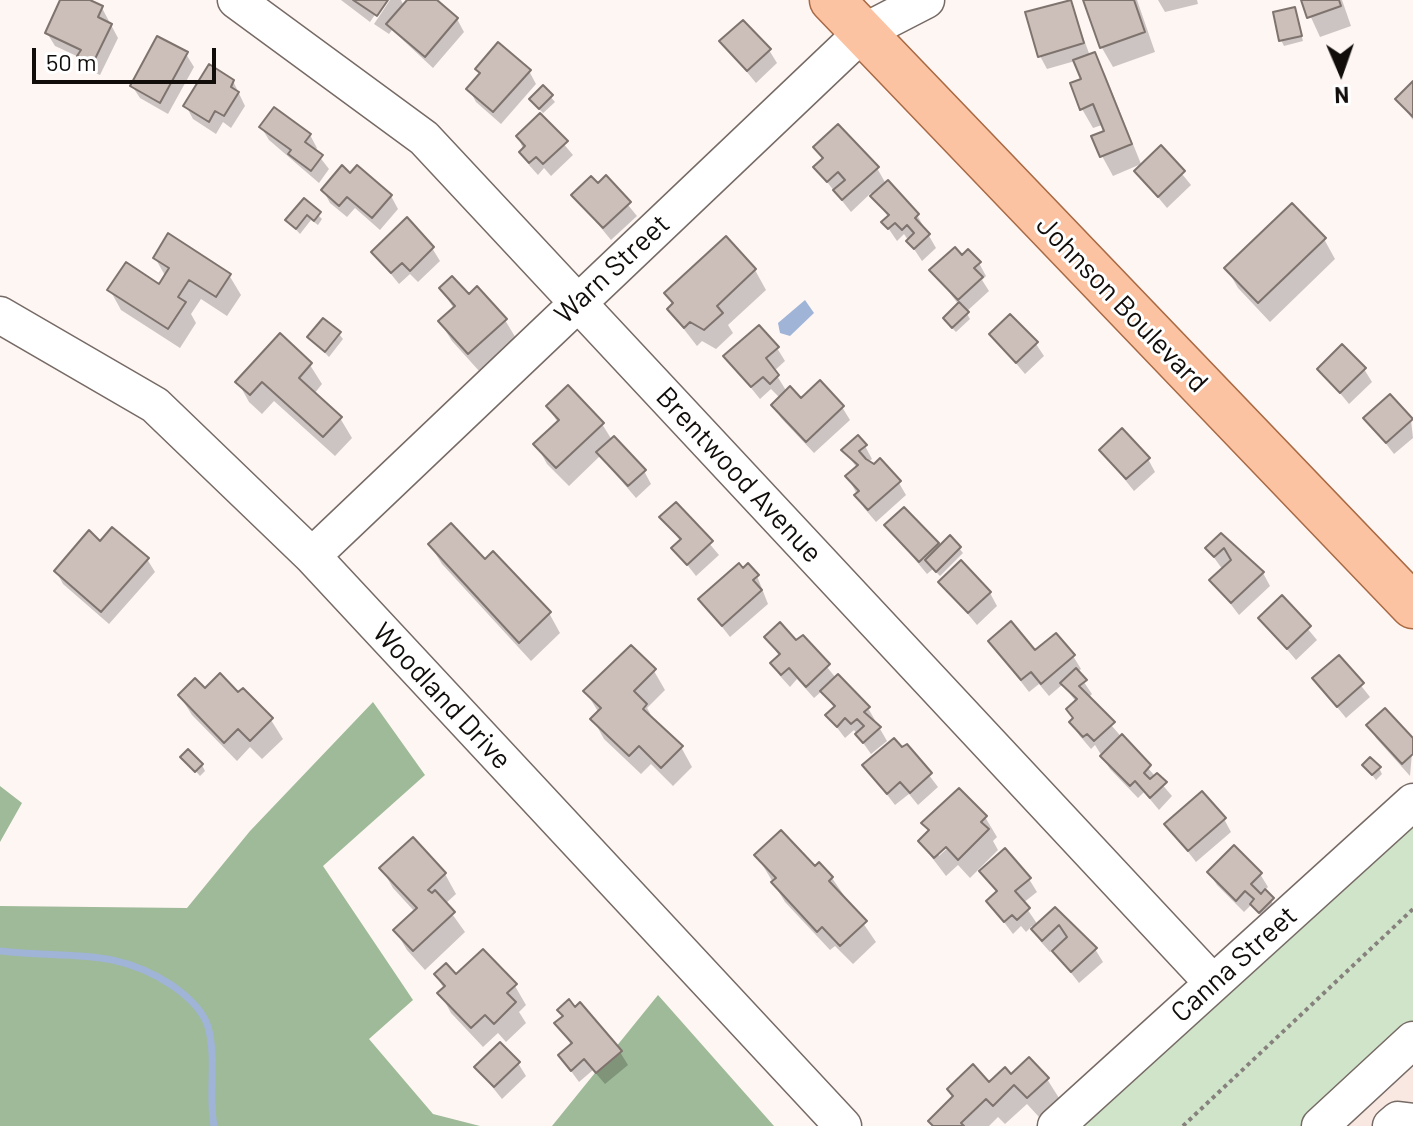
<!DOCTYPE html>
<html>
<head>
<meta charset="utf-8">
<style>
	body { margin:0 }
	#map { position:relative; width:1413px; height:1126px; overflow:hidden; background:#fef6f3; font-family:Barlow,sans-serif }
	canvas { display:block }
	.north { position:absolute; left:1301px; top:32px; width:80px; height:80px; -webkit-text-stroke:6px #fff; paint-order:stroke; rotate:178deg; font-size:22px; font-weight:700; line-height:32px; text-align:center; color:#110d0b }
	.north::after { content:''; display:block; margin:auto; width:28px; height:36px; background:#110d0b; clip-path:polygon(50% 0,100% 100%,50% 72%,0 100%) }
	.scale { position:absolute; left:32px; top:48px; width:184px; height:36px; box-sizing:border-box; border:4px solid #110d0b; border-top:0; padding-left:10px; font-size:24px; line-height:28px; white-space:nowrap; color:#110d0b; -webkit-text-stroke:6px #fff; paint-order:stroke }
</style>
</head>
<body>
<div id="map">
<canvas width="1413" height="1126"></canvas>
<div class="north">N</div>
<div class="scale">50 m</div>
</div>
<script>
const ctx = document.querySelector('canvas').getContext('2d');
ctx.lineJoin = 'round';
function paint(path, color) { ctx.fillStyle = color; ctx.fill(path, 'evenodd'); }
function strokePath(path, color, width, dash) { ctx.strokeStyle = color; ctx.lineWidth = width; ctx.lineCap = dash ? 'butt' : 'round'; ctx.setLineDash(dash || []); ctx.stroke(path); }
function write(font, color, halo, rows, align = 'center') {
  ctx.font = font + ' Barlow,sans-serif'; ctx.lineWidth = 6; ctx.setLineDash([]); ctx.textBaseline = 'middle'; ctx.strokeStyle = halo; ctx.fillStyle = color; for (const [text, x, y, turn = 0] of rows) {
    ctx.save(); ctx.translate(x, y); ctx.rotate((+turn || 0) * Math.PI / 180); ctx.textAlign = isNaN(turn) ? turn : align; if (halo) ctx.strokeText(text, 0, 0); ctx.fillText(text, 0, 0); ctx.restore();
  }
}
const built = new Path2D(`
	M1413 1040V1126H1320Z`);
const green = new Path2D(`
	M1413 802V1040L1320 1126H1056Z`);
const forest = new Path2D(`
	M373 702 425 775 323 866 413 1000 369 1039 433 1114 480 1126H0V906L187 908 250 831Z
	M0 786 22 803 0 842Z
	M658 995 774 1126H552Z`);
const water = new Path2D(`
	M805 300 814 313 790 336 780 333 778 323Z`);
const shadow = new Path2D(`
	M63 0H85L102 8 118 38 100 75 87 69 81 58 55 46 47 33Z
	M341 0H385L370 22Z
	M390 0H401L404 6 410 0H434L457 19 464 32 433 68 392 30 389 34 374 24Z
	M1085 0H1137L1155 52 1113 67 1102 48Z
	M1158 0H1197L1198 4 1165 12Z
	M1303 0H1342L1351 26 1320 37Z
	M1070 1 1090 56 1094 54 1105 74 1141 164 1113 176 1102 156 1107 132 1102 125 1093 128 1082 109 1083 81 1075 61 1047 69 1040 56Z
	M1294 10 1303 41 1284 46 1281 40Z
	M722 42 769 50 777 63 756 83Z
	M186 54 194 67 168 114 140 98 132 86Z
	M477 69 529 71 536 84 501 124 476 102 469 89 481 75Z
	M233 81 245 106 231 128 223 122 216 134 193 119 186 106Z
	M1413 83V120L1397 99Z
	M543 88 555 102 540 116 573 155 551 176 544 168 538 175 529 165 518 136 543 113 535 105Z
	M261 127 310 135 317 148 315 151 329 169 319 183 269 140Z
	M816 147 877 168 886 184 917 215 936 248 922 261 904 234 897 241 884 222 889 218 871 193 851 212 815 167 823 160Z
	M1161 148 1191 185 1167 208 1136 171Z
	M351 176 391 196 398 209 380 230 355 208 347 217 330 203 323 190Z
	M606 178 637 216 611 240 574 195 598 185Z
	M304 201 322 219 318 225 311 220 300 234 287 220Z
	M1324 239 1335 259 1270 322 1238 288 1227 269Z
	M432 248 440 261 418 282 410 274 399 284 373 252Z
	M155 258 229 275 241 295 227 316 201 299 191 314 196 323 180 348 121 310 110 290 160 287 166 277Z
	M962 258 979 263 986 276 982 280 989 291 966 312 970 319 956 332 948 324 959 305 932 270Z
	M755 270 766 290 728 325 733 333 716 349 702 341 697 346 669 310 673 306 666 293Z
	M441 288 469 297 505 320 517 340 480 372 452 341 440 322 454 309Z
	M339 334 343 339 329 357 309 337Z
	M992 335 1036 344 1044 356 1025 374Z
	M777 348 785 361 774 371 787 392 801 401 842 407 850 420 814 453 781 418 773 405 780 398 771 389 760 399 725 356Z
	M310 365 322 384 314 394 340 418 352 438 335 456 274 401 262 414 249 402 238 382Z
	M1320 369H1364L1372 382 1349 404Z
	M548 407 602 424 612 440 644 471 651 484 636 498 600 456 569 486 547 464 536 444 558 423Z
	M1366 418 1411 420 1413 438 1394 454Z
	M865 446 872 459 868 462 899 483 906 495 876 522 864 508 848 477 857 468 844 450Z
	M1101 450 1148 459 1155 472 1134 491Z
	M676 504 719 555 696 576 674 548 681 542 662 517Z
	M887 526 937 544 940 548H959L963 553 940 576 933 569 927 574Z
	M1221 535 1263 573 1270 586 1239 615 1212 580 1223 570 1207 548Z
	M430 545 485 561 549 613 560 633 531 661 442 564Z
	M147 559 155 572 109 624 63 584 56 571Z
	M757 576 768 604 730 637 701 600Z
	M941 582 990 593 997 606 977 625Z
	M1282 598 1317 640 1296 660 1261 619Z
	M766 637 796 643 803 638 836 678 868 708 887 741 871 754 854 730 845 738 828 716 835 709 822 691 814 698 797 679 790 687 780 676 773 663 780 657Z
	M990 642 1035 653 1073 656 1081 669 1077 672 1092 694 1088 698 1172 796 1159 810 1144 792 1138 798 1110 769 1095 745 1091 749 1079 735 1071 722 1076 702 1063 684 1049 696 1039 684 1029 692Z
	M1339 658 1370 697 1346 718 1314 679Z
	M654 671 665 690 647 708 656 724 681 747 692 767 673 786 651 764 641 774 604 739 593 719 599 713 586 692Z
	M205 691 238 695 271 720 283 739 262 759 250 747 237 761 192 715 180 696Z
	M1369 726 1413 741 1410 776 1376 738Z
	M907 746 938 787 918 805 909 794 895 805 865 766Z
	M183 757 202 765 205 771 200 776Z
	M1364 765 1379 768 1382 774 1376 780Z
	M985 817 997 837 993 841 998 850 970 878 958 865 946 876 920 842 929 833 924 823ZM954 842 939 856V850Z
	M1224 819 1231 832 1196 862 1167 825Z
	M413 840 445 874 456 894 445 904 465 932 425 970 407 950 395 930 415 912 393 888 382 869Z
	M757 856 815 869 832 878 876 942 853 964 835 946 830 950 785 902Z
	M980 869 1029 879 1037 892 1023 903 1038 925 1055 910 1095 949 1103 962 1079 983 1053 950 1050 952 1041 942 1032 926 1026 932 1021 926 1013 934 988 901 997 893Z
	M1209 873 1260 874 1268 887 1264 891 1279 912 1267 924 1252 904 1244 912 1217 885Z
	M436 975 515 986 526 1005 519 1012 526 1023 506 1042 498 1033 483 1047 451 1013 440 993 444 989Z
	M560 1010 620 1052 628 1065 605 1084 593 1070 579 1082 560 1056 572 1046 557 1024 564 1018Z
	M518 1063 526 1076 502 1099 477 1068Z
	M1011 1076 1047 1079 1059 1098 1039 1117 1027 1104 1005 1124 998 1117 989 1126H933L954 1098 949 1090 989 1085Z`);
const stream = new Path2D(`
	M0 951C67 959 113 946 173 986 187 996 203 1010 208 1027 217 1059 208 1094 214 1126`);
const building = new Path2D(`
	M60 0H90L103 6 98 17 112 24 93 63 77 56 81 50 45 33Z
	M353 0H388L377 16Z
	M407 0H437L458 18 425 57 386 24Z
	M1071 0 1084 43 1038 57 1025 12Z
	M1083 0H1134L1145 32 1100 48Z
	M1301 0H1339L1341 6 1307 18Z
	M1295 7 1302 36 1279 41 1273 12Z
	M743 20 771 49 747 71 719 41Z
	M157 36 188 52 160 103 130 86Z
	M498 42 531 70 493 112 466 89 480 73 475 69Z
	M1095 52 1132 144 1100 157 1091 136 1104 131 1093 104 1080 110 1070 83 1081 79 1073 60Z
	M209 64 234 80 231 87 239 92 224 116 215 111 209 122 183 106Z
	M1413 81V117L1395 99Z
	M543 85 553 95 539 109 529 99Z
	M274 107 311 134 305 142 323 155 311 171 288 154 291 150 259 127Z
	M540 113 568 141 543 164 536 157 529 163 519 152 525 146 516 136Z
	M838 124 879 167 842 200 833 190 845 180 838 172 827 182 813 167 823 158 813 147Z
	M1161 145 1185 171 1158 197 1134 171Z
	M342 165 350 173 357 165 392 195 372 218 347 197 339 206 321 190Z
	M606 175 631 202 603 228 571 195 591 176 598 183Z
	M888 180 919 214 915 218 930 234 914 249 906 241 914 233 907 225 902 230 895 223 888 229 881 222 889 215 870 196Z
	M304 198 321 212 314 221 307 215 296 229 285 220Z
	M1292 203 1326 238 1258 303 1224 268Z
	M407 217 434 247 410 271 402 263 391 273 371 252Z
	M168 233 231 274 216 297 189 280 178 297 186 302 168 329 107 290 126 262 159 284 169 268 153 258Z
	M726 236 756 269 717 306 723 313 704 330 690 322 684 328 667 309 673 303 664 293Z
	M955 247 962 255 968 249 981 262 974 268 983 277 958 300 929 270Z
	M452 276 469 294 477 286 507 319 468 354 438 321 455 306 439 288Z
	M959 302 969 312 952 328 943 318Z
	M1010 314 1038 342 1016 363 989 334Z
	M323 318 341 332 325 352 307 337Z
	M759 325 779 347 766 358 779 375 770 384 763 377 751 387 723 356Z
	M280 333 312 363 299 378 342 417 323 437 262 382 250 395 235 382Z
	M1342 344 1366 368 1340 393 1317 369Z
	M820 380 844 406 806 442 771 405 790 386 801 398Z
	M568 385 604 423 556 468 533 444 559 420 546 406Z
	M1390 394 1413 419 1386 443 1363 418Z
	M1122 428 1150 458 1126 479 1099 450Z
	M858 435 867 445 859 451 866 459 874 464 880 458 901 481 868 510 854 495 859 491 845 476 858 465 841 450Z
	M614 436 646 470 628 486 596 452Z
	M676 502 713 541 687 565 671 548 681 539 659 517Z
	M904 507 939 543 919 562 884 525Z
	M451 523 485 559 493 551 551 612 519 643 428 544Z
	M112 527 149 558 101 612 54 571 89 530 100 541Z
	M1221 533 1264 572 1231 603 1209 580 1231 560 1224 548 1214 557 1205 548Z
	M950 535 961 547 936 572 925 560Z
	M961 560 991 592 968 613 938 582Z
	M739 563 743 568 748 563 759 575 753 580 762 590 722 626 698 599Z
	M1282 595 1311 626 1287 649 1258 618Z
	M1011 621 1035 650 1056 633 1075 655 1041 684 1031 672 1021 680 988 641Z
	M780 622 796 640 803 635 830 664 806 687 789 668 781 675 770 663 780 654 764 637Z
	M631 645 656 669 634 691 647 704 643 709 683 746 661 768 639 746 629 756 590 719 601 708 583 691Z
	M1339 655 1364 683 1337 707 1312 678Z
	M1076 668 1087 680 1079 686 1115 722 1094 741 1087 734 1083 737 1069 722 1073 718 1066 709 1077 699 1060 683Z
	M220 673 238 692 243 688 273 718 250 741 238 729 224 743 178 695 195 678 205 688Z
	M838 674 870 707 864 712 881 727 863 743 855 734 864 726 857 719 851 724 845 718 837 727 825 715 835 706 820 691Z
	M1385 708 1413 738V754L1402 764 1366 725Z
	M1122 734 1151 765 1144 773 1150 779 1157 773 1167 782 1150 798 1135 781 1130 786 1100 756Z
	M894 738 902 747 907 744 932 773 910 793 900 782 887 794 862 765Z
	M188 749 203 764 195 772 180 757Z
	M1370 757 1381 767 1372 775 1362 765Z
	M959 788 987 816 981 822 989 829 958 860 946 847 934 858 918 841 929 830 921 823Z
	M1202 791 1226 818 1188 851 1164 824Z
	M781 830 815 866 819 862 833 877 829 881 867 921 840 946 822 927 817 932 771 882 776 878 754 855Z
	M413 837 446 873 428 890 432 893 435 890 455 912 413 951 393 930 417 908 379 868Z
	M1234 845 1262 873 1251 884 1261 894 1265 889 1274 898 1259 913 1250 904 1254 899 1245 891 1236 901 1207 872Z
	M1005 848 1031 878 1015 891 1030 908 1017 920 1012 915 1004 922 986 901 997 891 979 871Z
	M1055 907 1097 948 1071 972 1052 951 1067 937 1059 925 1042 941 1031 929Z
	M483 949 517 984 507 993 516 1002 494 1024 485 1015 471 1028 437 993 445 986 434 974 446 963 456 974Z
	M569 999 575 1007 580 1002 622 1051 596 1073 584 1059 571 1071 558 1055 572 1043 554 1023 563 1016 557 1010Z
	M500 1042 520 1062 494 1087 474 1067Z
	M1029 1057 1049 1078 1027 1098 1014 1085 993 1106 986 1099 961 1123 964 1126H933L928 1121 953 1096 947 1089 973 1064 989 1082 1005 1067 1011 1074Z`);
const path = new Path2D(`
	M1183 1126 1413 909`);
const minor = new Path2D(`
	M236 0 424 138 1212 982
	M0 315 155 405 312 556 843 1126
	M312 556 862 33 926 0
	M1056 1126 1413 802
	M1320 1126 1413 1040
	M1391 1126 1398 1120 1413 1122`);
const major = new Path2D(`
	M832 0 1413 606`);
const streetNames = [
	["Warn Street",612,269,-43],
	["Johnson Boulevard",1122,304,46],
	["Brentwood Avenue",739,475,47],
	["Woodland Drive",442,696,47],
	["Canna Street",1234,964,-42]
];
paint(built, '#f8e8e1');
paint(green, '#cfe4c9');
paint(forest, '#9fba98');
paint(water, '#a0b4d8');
paint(shadow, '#0003');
strokePath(stream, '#a0b4d8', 7);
paint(building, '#ccbfba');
strokePath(building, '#7f736e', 2);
strokePath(minor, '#766a65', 39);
strokePath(major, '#a86944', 47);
strokePath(path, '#87817e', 4, [4, 4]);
strokePath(minor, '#fff', 36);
strokePath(major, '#fbc3a1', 44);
write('28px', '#110d0b', '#fff', streetNames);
</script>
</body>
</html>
